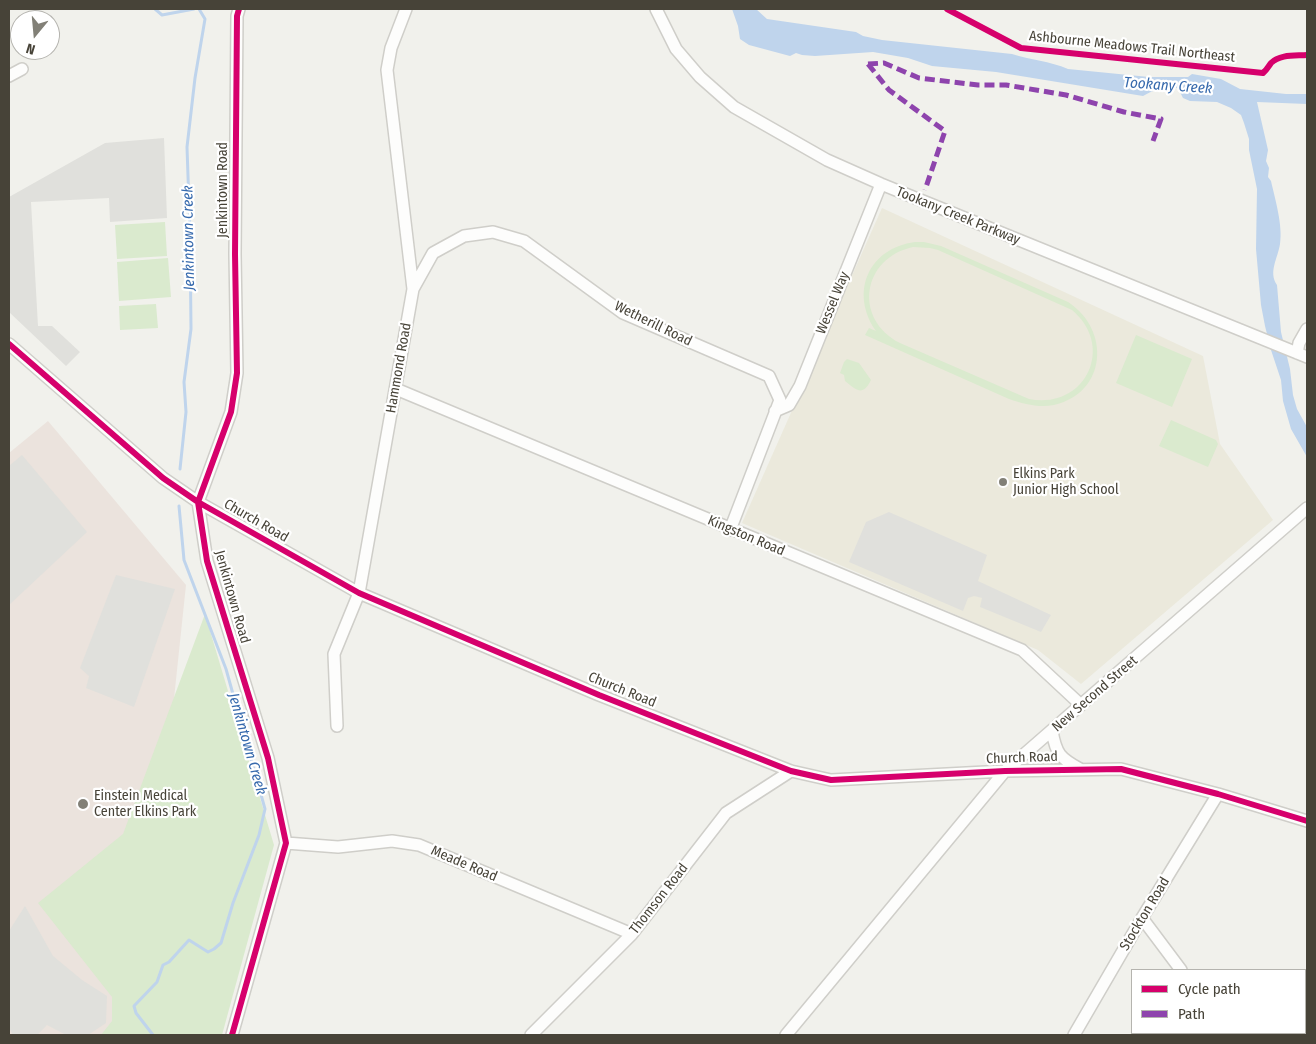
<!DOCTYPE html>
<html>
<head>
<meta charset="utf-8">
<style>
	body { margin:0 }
	#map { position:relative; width:1316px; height:1044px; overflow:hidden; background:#f1f1ec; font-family:"Fira Sans Condensed",sans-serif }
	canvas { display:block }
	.frame { position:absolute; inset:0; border:10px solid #474338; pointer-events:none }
	.legend { position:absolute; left:1131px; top:969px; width:175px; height:65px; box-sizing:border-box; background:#fff; border:1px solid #b5b4af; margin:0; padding:6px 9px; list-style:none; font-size:15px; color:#474338 }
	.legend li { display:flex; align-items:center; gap:10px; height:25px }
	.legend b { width:25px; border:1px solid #b5b4af }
	.north { position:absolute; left:10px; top:10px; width:50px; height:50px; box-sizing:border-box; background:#fff; border:1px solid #b5b4af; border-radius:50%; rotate:197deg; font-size:14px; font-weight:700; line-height:20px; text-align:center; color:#474338 }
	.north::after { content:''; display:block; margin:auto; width:18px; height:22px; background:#828077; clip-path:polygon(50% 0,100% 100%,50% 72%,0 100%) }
</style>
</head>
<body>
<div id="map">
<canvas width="1316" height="1044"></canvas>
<div class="frame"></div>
<ul class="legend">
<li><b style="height:6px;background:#d6006c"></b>Cycle path</li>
<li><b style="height:6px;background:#8e44ad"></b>Path</li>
</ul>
<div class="north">N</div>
</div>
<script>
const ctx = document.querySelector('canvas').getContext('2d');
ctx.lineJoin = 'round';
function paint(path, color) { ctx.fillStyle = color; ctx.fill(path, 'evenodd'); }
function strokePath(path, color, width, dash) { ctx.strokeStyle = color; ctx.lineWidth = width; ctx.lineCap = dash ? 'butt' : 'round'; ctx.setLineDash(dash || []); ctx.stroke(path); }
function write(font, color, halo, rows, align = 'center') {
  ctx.font = font + ' "Fira Sans Condensed",sans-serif'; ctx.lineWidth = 4.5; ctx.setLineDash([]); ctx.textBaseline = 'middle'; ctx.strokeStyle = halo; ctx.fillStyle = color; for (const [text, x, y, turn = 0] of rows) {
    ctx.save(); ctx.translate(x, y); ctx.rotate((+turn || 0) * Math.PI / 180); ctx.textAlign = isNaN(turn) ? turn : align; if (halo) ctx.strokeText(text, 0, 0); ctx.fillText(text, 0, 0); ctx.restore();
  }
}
const education = new Path2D(`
	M882 208 1203 356 1220 444 1273 520 1081 684 1038 650 742 523Z`);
const medical = new Path2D(`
	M48 421 186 585 171 727 117 1035H9V453Z`);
const green = new Path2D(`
	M165 222 167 256 117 259 115 225Z
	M915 242H924L941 246 1068 302C1111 330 1107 393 1054 405 1039 408 1024 404 1009 399L865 335 869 328 876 331C849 292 869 248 915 242ZM913 247 930 248 938 250 1072 310C1116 347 1085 410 1029 399L900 343C853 319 862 258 913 247Z
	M168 258 171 297 119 301 117 262Z
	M156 304 158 328 120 330 119 306Z
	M1136 335 1192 359 1172 407 1116 383Z
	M847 359 859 363 871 380C863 397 856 390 845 381L844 375 840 373 844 362Z
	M1171 420 1216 440 1218 444 1208 467 1159 446Z
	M205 614 274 845 222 1035H101L112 1021V997L38 903 123 834Z`);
const parking = new Path2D(`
	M164 138 167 218 110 222 109 198 31 202 38 326H52L80 352 66 366 9 312V197L105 143Z
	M22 455 87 532 9 605V466Z
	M889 512 987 555 978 581 1051 615 1041 632 980 607 982 598 974 596 968 598 963 611 849 562 866 522Z
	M116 575 175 589 134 707 86 688 89 676 80 668Z
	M25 906 53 956 82 980 107 996 106 1023 88 1035H66L47 1025 37 1035H13L9 1028V931Z`);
const water = new Path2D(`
	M732 9H756L767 19 856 32 863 36 882 40 1012 54C1030 60 1050 61 1068 69L1149 77H1188L1192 74 1221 79 1240 89 1286 94H1307V104L1257 102 1268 150 1266 161 1269 168 1268 177 1271 181C1275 199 1283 225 1280 244 1278 258 1268 272 1277 285L1281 332 1290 369 1293 395 1297 409 1307 427V457L1291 429 1283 401 1281 380 1271 350 1265 326 1261 305 1256 249 1257 189 1249 150V139L1244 123 1241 115 1231 108 1217 102 1190 101 1183 98 1178 88C1166 86 1154 89 1143 96L996 72 932 66 908 58 873 52 815 56 802 55 796 53 790 56 749 45 740 39 738 26Z`);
const stream = new Path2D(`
	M155 9 162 15 194 9
	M180 469 186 412 184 382 191 329 190 234 187 147 195 78 205 19 199 9
	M153 1035 136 1013 134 1006 157 982 163 965 169 962 189 940 208 952 214 949 221 943 233 903 259 835 265 809 226 669 184 560 179 506`);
const minor = new Path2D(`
	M656 9 676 49 700 77 734 107 827 160 881 184 1307 357
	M9 76 22 69
	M413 289 433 253 464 236 493 232 524 241 623 313 769 376 780 400 730 530
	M9 344 163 478 198 502 359 593 599 695 791 771 831 780 1005 771 1121 769 1218 794 1307 821
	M1297 353 1299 343 1307 329
	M396 389 1022 650 1081 705
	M775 411 789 405 800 386 881 184
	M337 726 334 654 359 593 413 289 387 70 391 48 406 9
	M1052 731C1056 754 1060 758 1080 769
	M286 843 338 847 392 841 419 845 632 934
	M1142 918 1181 970
	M1305 1005 1307 1004
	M1228 1033 1230 1035
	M232 1035 286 843 268 758 207 561 198 502 231 412 237 373 235 254 237 16 239 9
	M531 1035 632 934 726 813 791 771
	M786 1035 1005 771 1307 508
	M1074 1035 1142 918 1218 794
	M1262 1035 1266 1033`);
const quiet = new Path2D(`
	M868 64 884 63 919 78 978 85H1006L1066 95 1124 112 1161 119 1153 141
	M868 64 889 90 945 131 925 190`);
const cycleway = new Path2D(`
	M947 9 1021 48 1263 73C1267 70 1268 67 1271 63 1280 54 1296 56 1307 55
	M9 344 163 478 198 502 359 593 599 695 791 771 831 780 1005 771 1121 769 1218 794 1307 821
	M232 1035 286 843 268 758 207 561 198 502 231 412 237 373 235 254 237 16 239 9`);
const markers = [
	[1003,482,5,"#828077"],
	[83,804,6,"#828077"]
];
const streetNames = [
	["Ashbourne Meadows Trail Northeast",1132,47,6],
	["Jenkintown Road",223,190,-90],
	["Tookany Creek Parkway",958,216,22],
	["Wessel Way",833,303,-68],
	["Wetherill Road",653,324,26],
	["Hammond Road",399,368,-80],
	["Church Road",256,521,30],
	["Kingston Road",746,536,23],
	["Jenkintown Road",232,597,74],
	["Church Road",622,690,22],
	["New Second Street",1095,694,-41],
	["Church Road",1022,758,-2],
	["Meade Road",464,864,23],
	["Thomson Road",659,899,-52],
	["Stockton Road",1145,914,-59]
];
const poiNames = [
	["Elkins Park",1013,474],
	["Junior High School",1013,490],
	["Einstein Medical",94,796],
	["Center Elkins Park",94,812]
];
const waterNames = [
	["Tookany Creek",1168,86,4],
	["Jenkintown Creek",189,238,-91],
	["Jenkintown Creek",247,744,74]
];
paint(education, '#ebe9dc');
paint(medical, '#ebe3dd');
paint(green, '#daeace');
paint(parking, '#e0e0dc');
paint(water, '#bfd4ec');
strokePath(stream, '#bfd4ec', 3);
strokePath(minor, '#cfcec9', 14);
strokePath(minor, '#fdfdfc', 11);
strokePath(quiet, '#8e44ad', 5, [10, 5]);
strokePath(cycleway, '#d6006c', 6);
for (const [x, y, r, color] of markers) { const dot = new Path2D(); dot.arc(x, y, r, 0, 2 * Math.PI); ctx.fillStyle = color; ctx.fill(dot); strokePath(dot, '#fff', 2); }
write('14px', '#474338', '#fff', streetNames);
write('14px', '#474338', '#fff', poiNames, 'left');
write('italic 15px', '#376aad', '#fff', waterNames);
</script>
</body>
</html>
